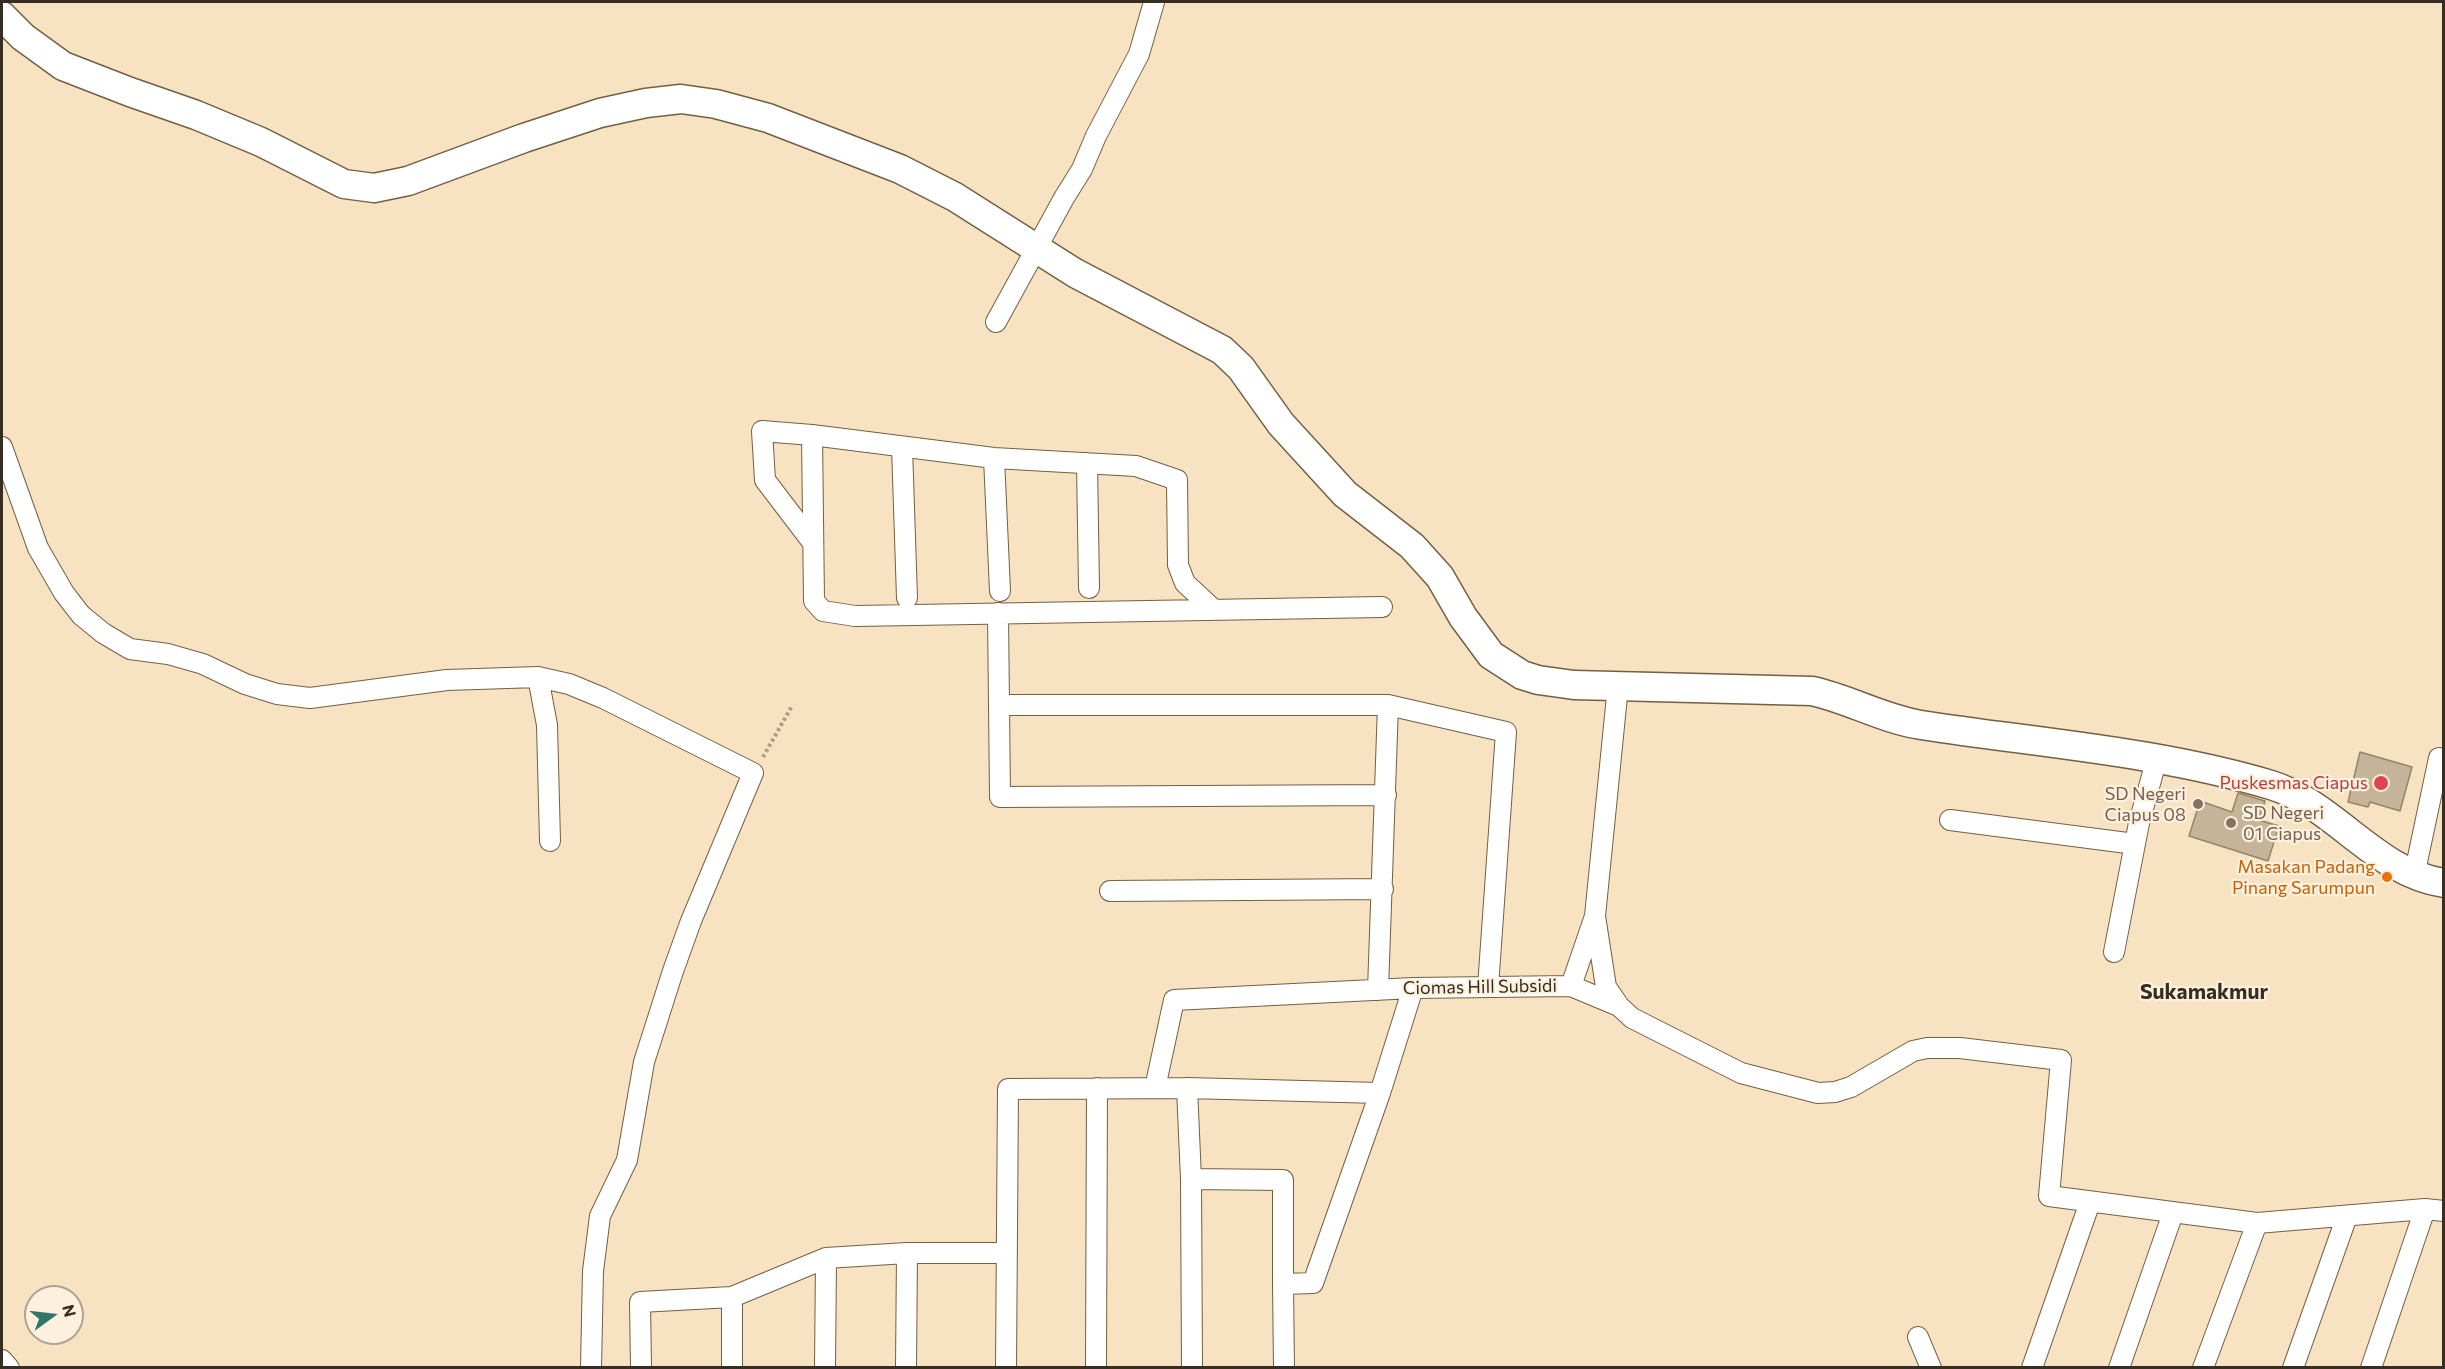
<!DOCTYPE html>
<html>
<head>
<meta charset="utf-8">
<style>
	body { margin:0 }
	#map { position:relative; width:2445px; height:1369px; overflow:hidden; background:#f7e2c2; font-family:Commissioner,sans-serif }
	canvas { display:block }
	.frame { position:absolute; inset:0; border:3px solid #362e22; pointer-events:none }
	.north { position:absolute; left:24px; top:1285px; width:60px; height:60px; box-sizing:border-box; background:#fdf1dd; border:2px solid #ada392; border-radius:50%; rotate:75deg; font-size:16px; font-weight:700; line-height:24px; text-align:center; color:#362e22 }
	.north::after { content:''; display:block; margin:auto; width:21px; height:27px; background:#31766a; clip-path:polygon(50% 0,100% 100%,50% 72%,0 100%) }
</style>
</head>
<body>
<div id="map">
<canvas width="2445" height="1369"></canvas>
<div class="frame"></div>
<div class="north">N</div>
</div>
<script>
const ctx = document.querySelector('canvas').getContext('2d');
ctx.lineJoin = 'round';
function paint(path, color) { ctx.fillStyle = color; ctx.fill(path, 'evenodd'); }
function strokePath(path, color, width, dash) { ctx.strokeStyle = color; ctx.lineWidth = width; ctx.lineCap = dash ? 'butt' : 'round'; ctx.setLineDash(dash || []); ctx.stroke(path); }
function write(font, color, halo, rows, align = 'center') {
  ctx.font = font + ' Commissioner,sans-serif'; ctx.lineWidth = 4.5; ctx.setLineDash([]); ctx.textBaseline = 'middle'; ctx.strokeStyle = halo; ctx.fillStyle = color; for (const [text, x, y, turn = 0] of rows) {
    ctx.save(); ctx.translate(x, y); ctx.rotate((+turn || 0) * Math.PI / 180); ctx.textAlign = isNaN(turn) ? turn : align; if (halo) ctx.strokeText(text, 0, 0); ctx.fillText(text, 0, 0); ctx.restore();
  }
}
const building = new Path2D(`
	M2360 752 2412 767 2400 811 2370 802 2368 807 2348 802Z
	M2238 793 2265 801 2259 820 2279 826 2268 861 2189 836 2200 801 2232 812Z`);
const path = new Path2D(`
	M763 757 792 706`);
const street = new Path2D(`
	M996 322 1064 198 1082 169 1096 136 1139 54 1154 2
	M812 435 814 601 823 611 855 616 1382 607
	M2 447 38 548 64 593 81 615 103 633 130 649 168 654 203 664 245 684 277 694 310 698 447 680 538 677 569 684 603 698 753 773 691 921 673 971 644 1062 627 1160 600 1216 593 1271 591 1368
	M902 447 907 598
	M994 458 1000 591
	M1087 463 1089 588
	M813 543 765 480 762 431 812 435 994 458 1136 466 1177 480 1178 565 1185 583 1214 610
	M998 613 1000 797 1386 795
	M538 677 547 725 550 841
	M999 705H1388L1506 732 1488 987
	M1950 820 2135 844
	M2414 876 2439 758
	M1110 891 1383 889
	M1595 916 1606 987 1619 1006 1632 1018 1741 1073 1818 1093 1835 1092 1851 1087 1913 1051 1927 1048H1960L2061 1060 2049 1196 2257 1223 2425 1209 2444 1211
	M2114 952 2139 823 2157 758
	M1571 986 1595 916 1618 686
	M1378 990 1388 705
	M1155 1088 1174 1000 1413 988 1571 986 1619 1006
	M1187 1088 1191 1179
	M1283 1284 1284 1368
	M1918 1337 1931 1368
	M2 1360 9 1368
	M641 1368 640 1302 732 1297 826 1258 907 1253H1007
	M732 1368V1297
	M825 1368 826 1258
	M906 1368 907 1253
	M1006 1368 1008 1089 1187 1088 1380 1093
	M1096 1368 1097 1088
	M1192 1368 1191 1179 1283 1180V1284L1313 1283 1380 1093 1413 988
	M2032 1368 2090 1202
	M2119 1368 2173 1213
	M2203 1368 2257 1223
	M2293 1368 2347 1216
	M2371 1368 2425 1209`);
const secondary = new Path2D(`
	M2 16 23 37 63 66 130 92 196 115 261 142 344 184 374 188 408 181 524 138 600 113 646 103 681 99 716 104 768 118 900 169 955 197 1075 273 1222 350 1241 368 1281 424 1345 494 1412 546 1440 577 1463 617 1491 655 1522 675 1538 680 1574 685 1812 691C1849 699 1883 719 1921 725 2038 743 2156 751 2271 785 2335 805 2376 873 2444 883`);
const markers = [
	[2381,783,8,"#e0444e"],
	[2198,804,6,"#8d6e63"],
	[2231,823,6,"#8d6e63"],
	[2387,877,6,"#e8710a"]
];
const healthNames = [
	["Puskesmas Ciapus",2368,783]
];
const educationNames = [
	["SD Negeri",2186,794],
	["Ciapus 08",2186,815],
	["SD Negeri",2243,813,"left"],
	["01 Ciapus",2243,834,"left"]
];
const foodNames = [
	["Masakan Padang",2375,867],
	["Pinang Sarumpun",2375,888]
];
const streetNames = [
	["Ciomas Hill Subsidi",1480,987,-1]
];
const quarterNames = [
	["Sukamakmur",2204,992]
];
paint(building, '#c5b49a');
strokePath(building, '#978467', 1.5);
strokePath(street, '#726043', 22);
strokePath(secondary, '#726043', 31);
strokePath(path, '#ac9c84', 4, [3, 3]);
strokePath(street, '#fff', 20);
strokePath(secondary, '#fff', 28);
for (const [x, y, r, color] of markers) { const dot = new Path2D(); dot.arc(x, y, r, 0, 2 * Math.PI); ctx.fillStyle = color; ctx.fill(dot); strokePath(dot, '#fdf1dd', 2); }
write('18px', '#be3a42', '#fdf1dd', healthNames, 'right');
write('18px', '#785e54', '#fdf1dd', educationNames, 'right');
write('18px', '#c56008', '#fdf1dd', foodNames, 'right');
write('18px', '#362e22', '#fdf1dd', streetNames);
write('bold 21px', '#362e22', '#fdf1dd', quarterNames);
</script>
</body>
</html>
